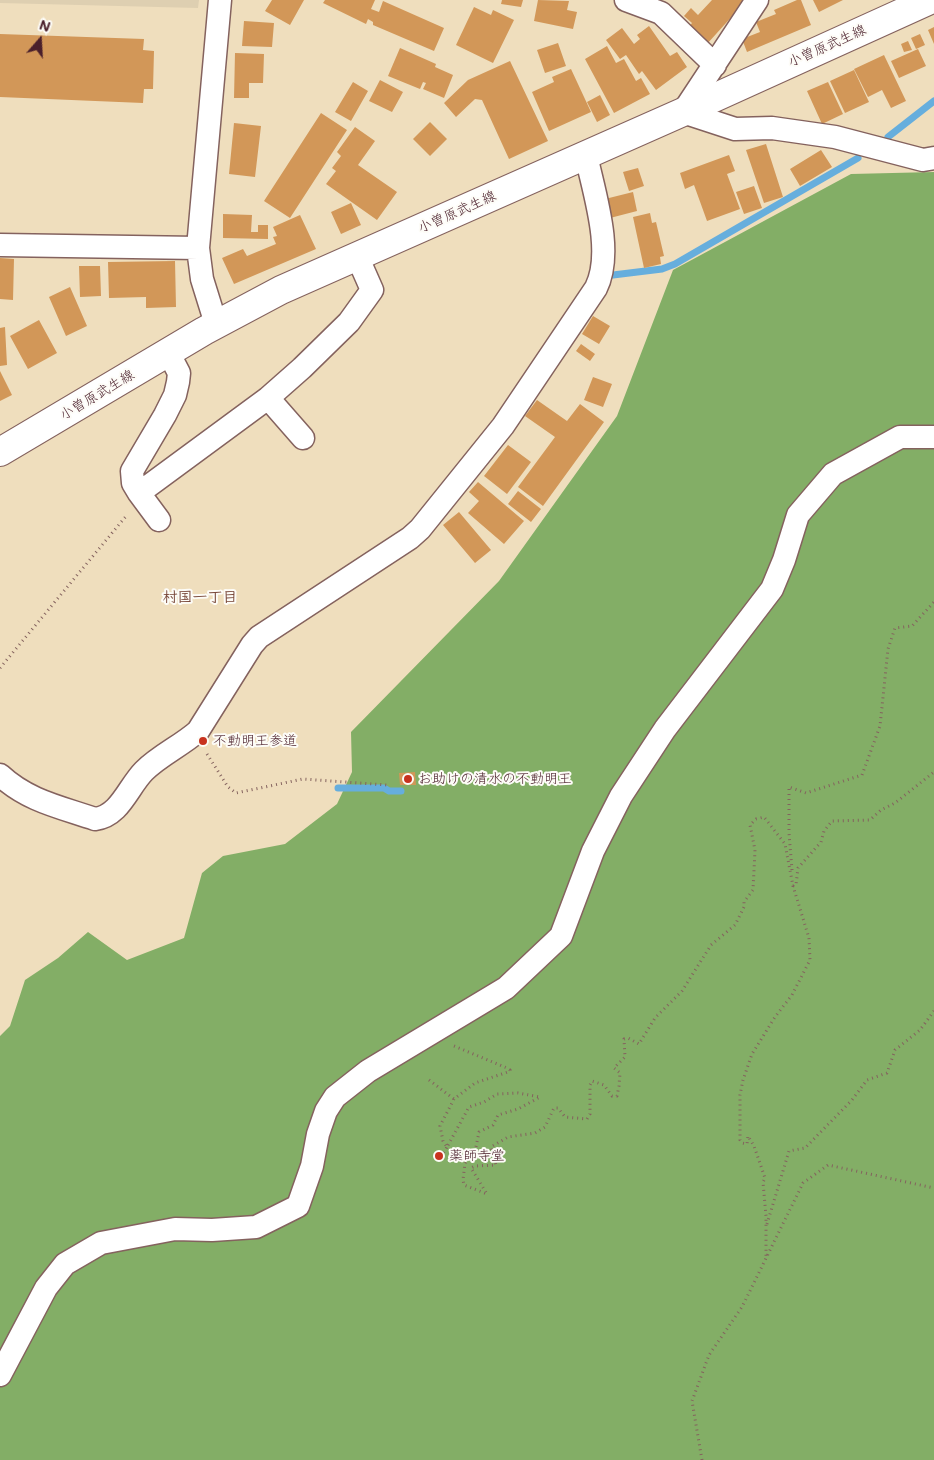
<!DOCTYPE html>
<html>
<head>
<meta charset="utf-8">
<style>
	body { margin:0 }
	#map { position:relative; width:934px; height:1460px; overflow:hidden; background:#efdebd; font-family:Mali,sans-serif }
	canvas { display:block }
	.north { position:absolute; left:15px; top:15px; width:50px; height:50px; -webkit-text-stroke:4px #fdfcf7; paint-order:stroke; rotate:19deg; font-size:14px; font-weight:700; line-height:20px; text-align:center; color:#4a1f2b }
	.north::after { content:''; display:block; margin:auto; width:18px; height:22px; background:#4a1f2b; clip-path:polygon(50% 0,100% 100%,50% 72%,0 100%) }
</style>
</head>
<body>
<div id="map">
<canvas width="934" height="1460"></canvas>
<div class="north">N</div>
</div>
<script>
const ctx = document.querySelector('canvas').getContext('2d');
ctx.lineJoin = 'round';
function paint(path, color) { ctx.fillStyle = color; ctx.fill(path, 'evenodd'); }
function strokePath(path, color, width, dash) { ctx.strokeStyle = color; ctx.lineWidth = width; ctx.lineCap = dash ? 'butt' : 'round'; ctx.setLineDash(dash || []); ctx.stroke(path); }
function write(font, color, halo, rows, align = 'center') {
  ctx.font = font + ' Mali,"Klee One",sans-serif'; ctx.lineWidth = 4; ctx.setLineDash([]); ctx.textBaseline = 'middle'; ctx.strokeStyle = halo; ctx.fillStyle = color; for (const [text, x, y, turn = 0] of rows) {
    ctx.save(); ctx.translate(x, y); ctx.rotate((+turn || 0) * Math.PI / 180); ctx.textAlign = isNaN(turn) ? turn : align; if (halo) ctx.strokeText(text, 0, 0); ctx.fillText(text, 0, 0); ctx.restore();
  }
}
const built = new Path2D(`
	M0 0H199L198 8 0 3Z`);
const forest = new Path2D(`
	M934 172V1460H0V1036L10 1026 25 980 58 958 88 932 127 960 184 938 202 873 223 856 285 844 337 804 352 772 351 732 499 581 617 416 673 270 851 174Z`);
const stream = new Path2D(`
	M888 137 934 101
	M613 275 662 269 675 264 858 158
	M338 788H384L389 791H401`);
const building = new Path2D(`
	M272 0H304L290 25 265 11Z
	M325 0H375L371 9 379 12 383 1 444 28 434 51 373 25V22L368 19 366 24 323 3Z
	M502 0H523L521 7 501 4Z
	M538 0 569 1 567 10 577 12 573 29 534 21Z
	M712 0H743L745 2 707 44 689 27 692 23 684 16 691 8 698 15Z
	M797 0H801L811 25 747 52 742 39 760 32 756 22 776 14 774 10Z
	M813 0H843L819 12Z
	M474 7 491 15 493 10 514 20 493 63 456 45Z
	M244 21 274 23 272 47 242 46Z
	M649 26 670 56 677 52 687 67 656 90 642 71 639 74 626 55 620 59 606 40 622 28 634 44 640 39 637 35Z
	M934 27V44L928 30Z
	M0 34 144 39 143 50 154 51 153 89H144L143 103 0 97Z
	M920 34 925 45 916 49 911 38Z
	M908 41 912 50 904 52 901 44Z
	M558 43 566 66 545 73 537 50Z
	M607 46 616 63 624 59 636 81 641 78 650 94 614 113 585 59Z
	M400 48 436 64 435 67 453 75 444 98 423 89 426 83 423 82 420 89 388 76Z
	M918 49 926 66 899 78 891 61Z
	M235 53 264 54 263 83H249V98H234Z
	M884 55 906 101 891 108 882 90 868 97 854 69Z
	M510 61 548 141 509 159 482 100 475 99 456 117 444 103 468 80Z
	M571 69 591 112 549 131 532 92 554 82 552 77Z
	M854 70 869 102 845 113 830 81Z
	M380 80 403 92 392 112 369 101Z
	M353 82 368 91 351 121 335 112Z
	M828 82 843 114 822 124 807 91Z
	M600 95 610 115 597 122 587 102Z
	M321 113 347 130 290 218 264 201Z
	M430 122 447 139 430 156 413 139Z
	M234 123 261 126 255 177 229 174Z
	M355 127 375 141 358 165 397 192 377 220 326 184 336 171 332 168 341 156 337 152Z
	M766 144 783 197 764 203 746 150Z
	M821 150 832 167 800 186 790 169Z
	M729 155 735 171 727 174 740 209 707 221 694 185 685 189 680 173Z
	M638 168 644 186 629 191 623 172Z
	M754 186 762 208 744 214 736 192Z
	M633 192 637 211 610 218 605 199Z
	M351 203 361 225 341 234 331 212Z
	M650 213 652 223 656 222 664 256 660 257 661 264 644 268 633 217Z
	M223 214 252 215 251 232H258V225H268V239L223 238Z
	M300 215 316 249 234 284 222 258 243 249 247 256 276 244 273 237 277 236 273 227Z
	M0 258 14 259 13 300 0 299Z
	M175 261 176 307 146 308V297L109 298 108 262Z
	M79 266H100L101 296 80 297Z
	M70 287 87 326 66 336 49 297Z
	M593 316 610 326 599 344 582 334Z
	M39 320 57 353 28 369 10 336Z
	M5 327 7 365 0 366V328Z
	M581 344 595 354 590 361 576 351Z
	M0 371 12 395 0 401Z
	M593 377 612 384 603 407 584 400Z
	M537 400 567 421 580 404 604 422 543 506 518 487 555 437 525 416Z
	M508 445 531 462 507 494 484 476Z
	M478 482 524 521 504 544 468 513 479 501 469 492Z
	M518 491 541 509 531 522 508 504Z
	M459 512 491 550 475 563 443 525Z
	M415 772 416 785H400L399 773Z`);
const path = new Path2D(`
	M0 668 127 515
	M207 754 228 787 236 793 303 779 387 785
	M792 870 789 833V787L806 793 862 775 880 726 888 649 895 628 912 626 934 602
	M793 886 796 885 798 868 821 842 824 831 832 821 870 820 881 810 895 803 934 772
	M454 1046 507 1068 510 1070 508 1072 475 1083 454 1099 440 1126 443 1141 447 1147 469 1107 484 1102 497 1094 518 1093 540 1097 518 1109 498 1115 493 1125 479 1132 475 1152 465 1163 463 1180 464 1185 487 1194 471 1168 475 1166 496 1165 491 1147 508 1137 535 1133 545 1127 554 1108H558L565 1117 587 1119 590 1114V1085L592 1081 604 1085 612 1096H617L619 1086 620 1073 614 1068 625 1057 624 1039 628 1038 639 1044 655 1018 682 991 711 945 735 925 744 907V902L753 890 755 850 750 825 756 819 764 817 785 844 793 886 809 938 810 960 792 995 775 1017 752 1054 743 1080 740 1095V1140L742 1143 747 1144 748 1136 754 1146 765 1178 763 1182 766 1216V1259
	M429 1080 454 1099
	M441 1157 447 1147
	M767 1224 789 1151 805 1148 852 1100 867 1080 887 1073 895 1050 920 1030 934 1011
	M702 1460 692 1401 709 1355 742 1307 803 1183 828 1165 934 1188`);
const minor = new Path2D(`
	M626 0 661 13 715 65
	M757 0 683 112 735 129 772 128 835 137 923 160 934 158
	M0 245 198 248
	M216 324 202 279 198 248 220 0
	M268 398 303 438
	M139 493 268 398 302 368 349 322 372 290 357 256
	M159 520 139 493 133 483 132 471 165 415 175 395 178 382 179 373 168 352
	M0 775C28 801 60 807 95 819 120 816 128 787 144 771 160 755 181 746 198 731L252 645 259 637 410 538 420 529 503 426 596 288C614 252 594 193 586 155
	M0 1375 46 1288 65 1264 101 1243 175 1229 212 1230 256 1227 298 1206 312 1166 318 1134 326 1111 335 1097 368 1071 506 988 561 936 593 851 621 796 665 729 772 589 784 560 798 515 833 474 900 437H934`);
const major = new Path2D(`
	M0 452 204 331 281 290 683 112 930 0`);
const markers = [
	[203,741,5,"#c8321e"],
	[408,779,5,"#c8321e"],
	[439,1156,5,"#c8321e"]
];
const streetNames = [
	["小曽原武生線",827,46,-24],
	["小曽原武生線",457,212,-24],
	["小曽原武生線",97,395,-31]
];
const poiNames = [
	["不動明王参道",213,741],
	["お助けの清水の不動明王",418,779],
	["薬師寺堂",449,1156]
];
const neighbourhoodNames = [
	["村国一丁目",200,597]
];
paint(built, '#decfb1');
paint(forest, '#83ae66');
strokePath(stream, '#66aedd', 7);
paint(building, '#d29758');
strokePath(minor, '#84625e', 25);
strokePath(major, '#84625e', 30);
strokePath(path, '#84625e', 3, [1, 4]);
strokePath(minor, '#fff', 22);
strokePath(major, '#fff', 28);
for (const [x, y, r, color] of markers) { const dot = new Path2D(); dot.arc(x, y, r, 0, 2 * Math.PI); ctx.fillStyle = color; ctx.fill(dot); strokePath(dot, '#fdfcf7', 2); }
write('14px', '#4a1f2b', '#fdfcf7', streetNames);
write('14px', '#4a1f2b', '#fdfcf7', poiNames, 'left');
write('bold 15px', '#7a493b', '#fdfcf7', neighbourhoodNames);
</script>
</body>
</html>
